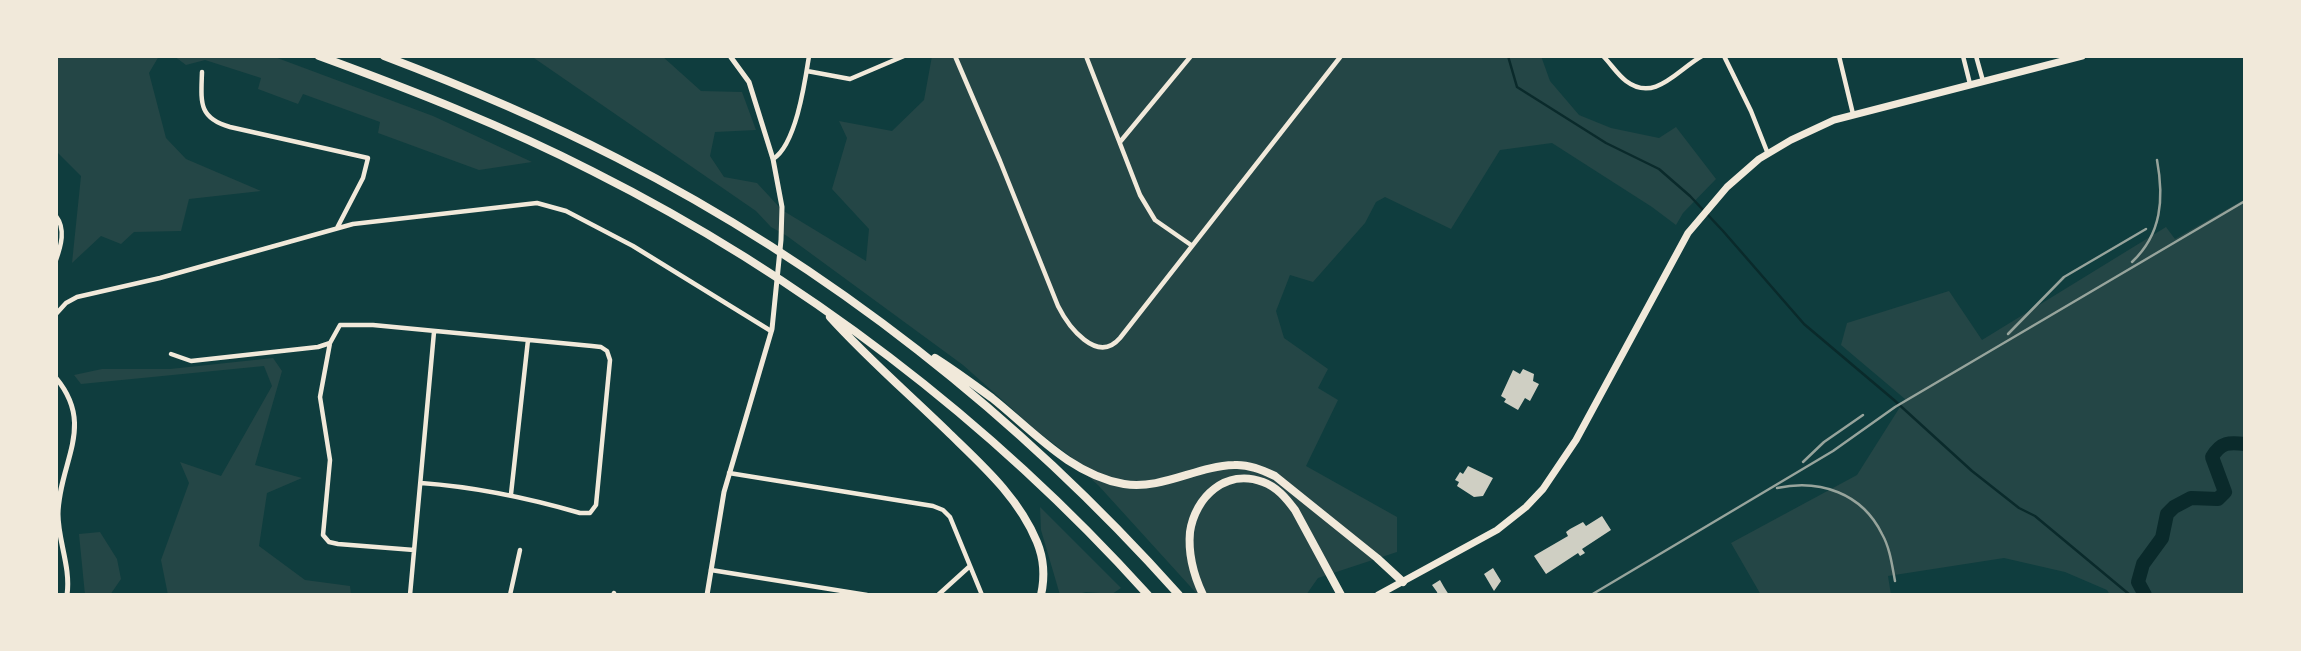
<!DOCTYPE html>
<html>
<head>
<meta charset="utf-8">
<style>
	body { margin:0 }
	#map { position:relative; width:2301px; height:651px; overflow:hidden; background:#0f3d3e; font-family:"Exo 2",sans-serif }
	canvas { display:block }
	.frame { position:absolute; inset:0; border:58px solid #f1e9da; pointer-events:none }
</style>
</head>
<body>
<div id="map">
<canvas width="2301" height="651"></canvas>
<div class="frame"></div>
</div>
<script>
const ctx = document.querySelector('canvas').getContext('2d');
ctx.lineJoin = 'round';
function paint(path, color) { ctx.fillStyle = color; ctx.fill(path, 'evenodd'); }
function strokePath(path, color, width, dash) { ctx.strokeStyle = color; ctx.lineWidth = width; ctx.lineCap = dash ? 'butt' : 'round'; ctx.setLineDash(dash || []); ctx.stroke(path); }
const green = new Path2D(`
	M56 56H159L149 73 166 138 186 159 261 191 189 199 181 231 134 232 121 244 101 236 72 263 81 176 56 151Z
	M174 56H272L433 116 532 162 479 170 378 133 380 122 303 94 298 104 258 89 261 78 205 60 186 65Z
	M531 56H662L701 91 742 92 756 130 715 132 710 156 724 177 757 183 782 210 866 261 869 229 832 189 847 138 839 121 892 131 924 100 932 56H1541L1550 81 1579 115 1611 128 1659 138 1676 127 1716 179 1683 213 1676 225 1652 207 1552 143 1500 150 1451 229 1385 197 1376 202 1365 223 1313 282 1290 275 1276 311 1284 338 1328 369 1318 388 1338 400 1306 466 1397 517V552L1318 578 1306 595H1198L1098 485 1073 463 1075 460 1037 431 963 365 787 236 771 227 756 211Z
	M2245 199V595H2110L2107 590 2065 572 2004 558 1888 576 1891 595H1761L1731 543 1857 475 1905 399 1841 345 1847 323 1949 291 1982 340 2166 227 2175 239Z
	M273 358 282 371 255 465 302 478 267 493 259 546 305 580 350 586 351 595H168L161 560 189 483 180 462 221 476 272 386 264 366 81 384 74 375 102 369H170Z
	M1040 507 1121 588 1112 594 1086 592 1075 595H1060L1041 530Z
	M100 532 117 559 121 579 110 595H85L79 534Z`);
const stream = new Path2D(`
	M1508 56 1517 87 1606 143 1659 169 1690 196 1723 231 1804 324 1894 400 1972 471 2019 508 2035 516 2130 595`);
const river = new Path2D(`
	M2145 595 2138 582 2143 564 2162 538 2167 514 2174 507 2191 498 2218 499 2225 492 2212 457C2221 442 2229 442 2245 444`);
const building = new Path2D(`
	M1523 369 1534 374 1533 381 1539 384 1530 401 1525 398 1518 410 1504 402 1506 399 1501 396 1513 370 1520 374Z
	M1468 466 1493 478 1483 496 1474 497 1457 486 1459 482 1455 480 1460 472 1463 474Z
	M1602 516 1611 530 1582 549 1585 553 1580 556 1578 553 1546 574 1534 556 1537 554 1568 536 1566 532 1570 529 1583 522 1586 526Z
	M1493 568 1501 581 1494 591 1484 574Z
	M1440 580 1444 587 1449 595H1438L1437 592 1432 585Z`);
const minor = new Path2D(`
	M955 56 1000 161 1058 306C1068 326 1097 365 1120 338L1341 56
	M1086 56 1140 195 1155 220 1191 245
	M1603 56C1611 64 1617 74 1626 81 1655 103 1677 70 1702 56
	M1724 56 1751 111 1768 154
	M1839 56 1853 114
	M1963 56 1970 84
	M1976 56 1983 81
	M807 71 850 79 904 56
	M202 72C201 102 198 118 230 127L368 158 363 178 337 228
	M1120 142 1191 56
	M773 159C796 145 805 82 809 56
	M56 216C66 229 61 246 56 260
	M56 314 66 303 77 297 160 278 353 224 537 203 566 211 633 246 771 331
	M171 354 191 361 318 347 330 343
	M729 473 933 506 943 510 950 517 982 595
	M511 494 528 340
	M414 550 338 544 329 542 323 535 330 460 320 397 330 343 340 325H373L592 346 601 347 607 351 610 360 596 505 590 513H580C525 497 477 487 421 483
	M711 570 867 595
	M410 595 434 332
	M510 595 520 550
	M613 595 614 593
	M938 595 970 566`);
const tertiary = new Path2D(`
	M56 378C96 426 59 462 58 514 58 541 71 567 67 595
	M707 595 724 492 772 329 781 240 782 207 773 159 749 82 730 56`);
const primary = new Path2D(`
	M1378 595 1497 530 1526 507 1543 489 1576 440 1688 233 1727 187 1759 159 1791 140 1834 120 2082 56`);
const motorway = new Path2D(`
	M319 56C412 90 504 126 592 171 801 276 991 421 1148 595
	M384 56C463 86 541 119 617 158 829 266 1020 417 1179 595
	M830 317C867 358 910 395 950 434 983 466 1019 498 1037 542 1044 559 1045 577 1041 595
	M935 358C954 370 973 384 992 398 1032 430 1071 475 1124 484 1162 490 1197 466 1234 465 1248 464 1262 470 1275 476L1377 558 1403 582
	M1203 595C1194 576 1188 553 1190 532 1195 497 1226 468 1263 482 1277 487 1286 498 1295 510L1341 595`);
const rail = new Path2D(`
	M2132 262C2162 234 2164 198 2157 160
	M2008 334 2064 277 2146 229
	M1803 462 1824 442 1863 415
	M1777 488C1820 479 1862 493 1882 534 1890 548 1892 565 1895 581
	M1591 595 1833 451 1895 407 2245 201`);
paint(green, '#244646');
strokePath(stream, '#0a2a2b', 2.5);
strokePath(river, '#0a2a2b', 14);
paint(building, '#cfcfc3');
strokePath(minor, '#f1e9da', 4.5);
strokePath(tertiary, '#f1e9da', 5);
strokePath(primary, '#f1e9da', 7);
strokePath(motorway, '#f1e9da', 8);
strokePath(rail, '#97a49c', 2.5);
</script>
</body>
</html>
